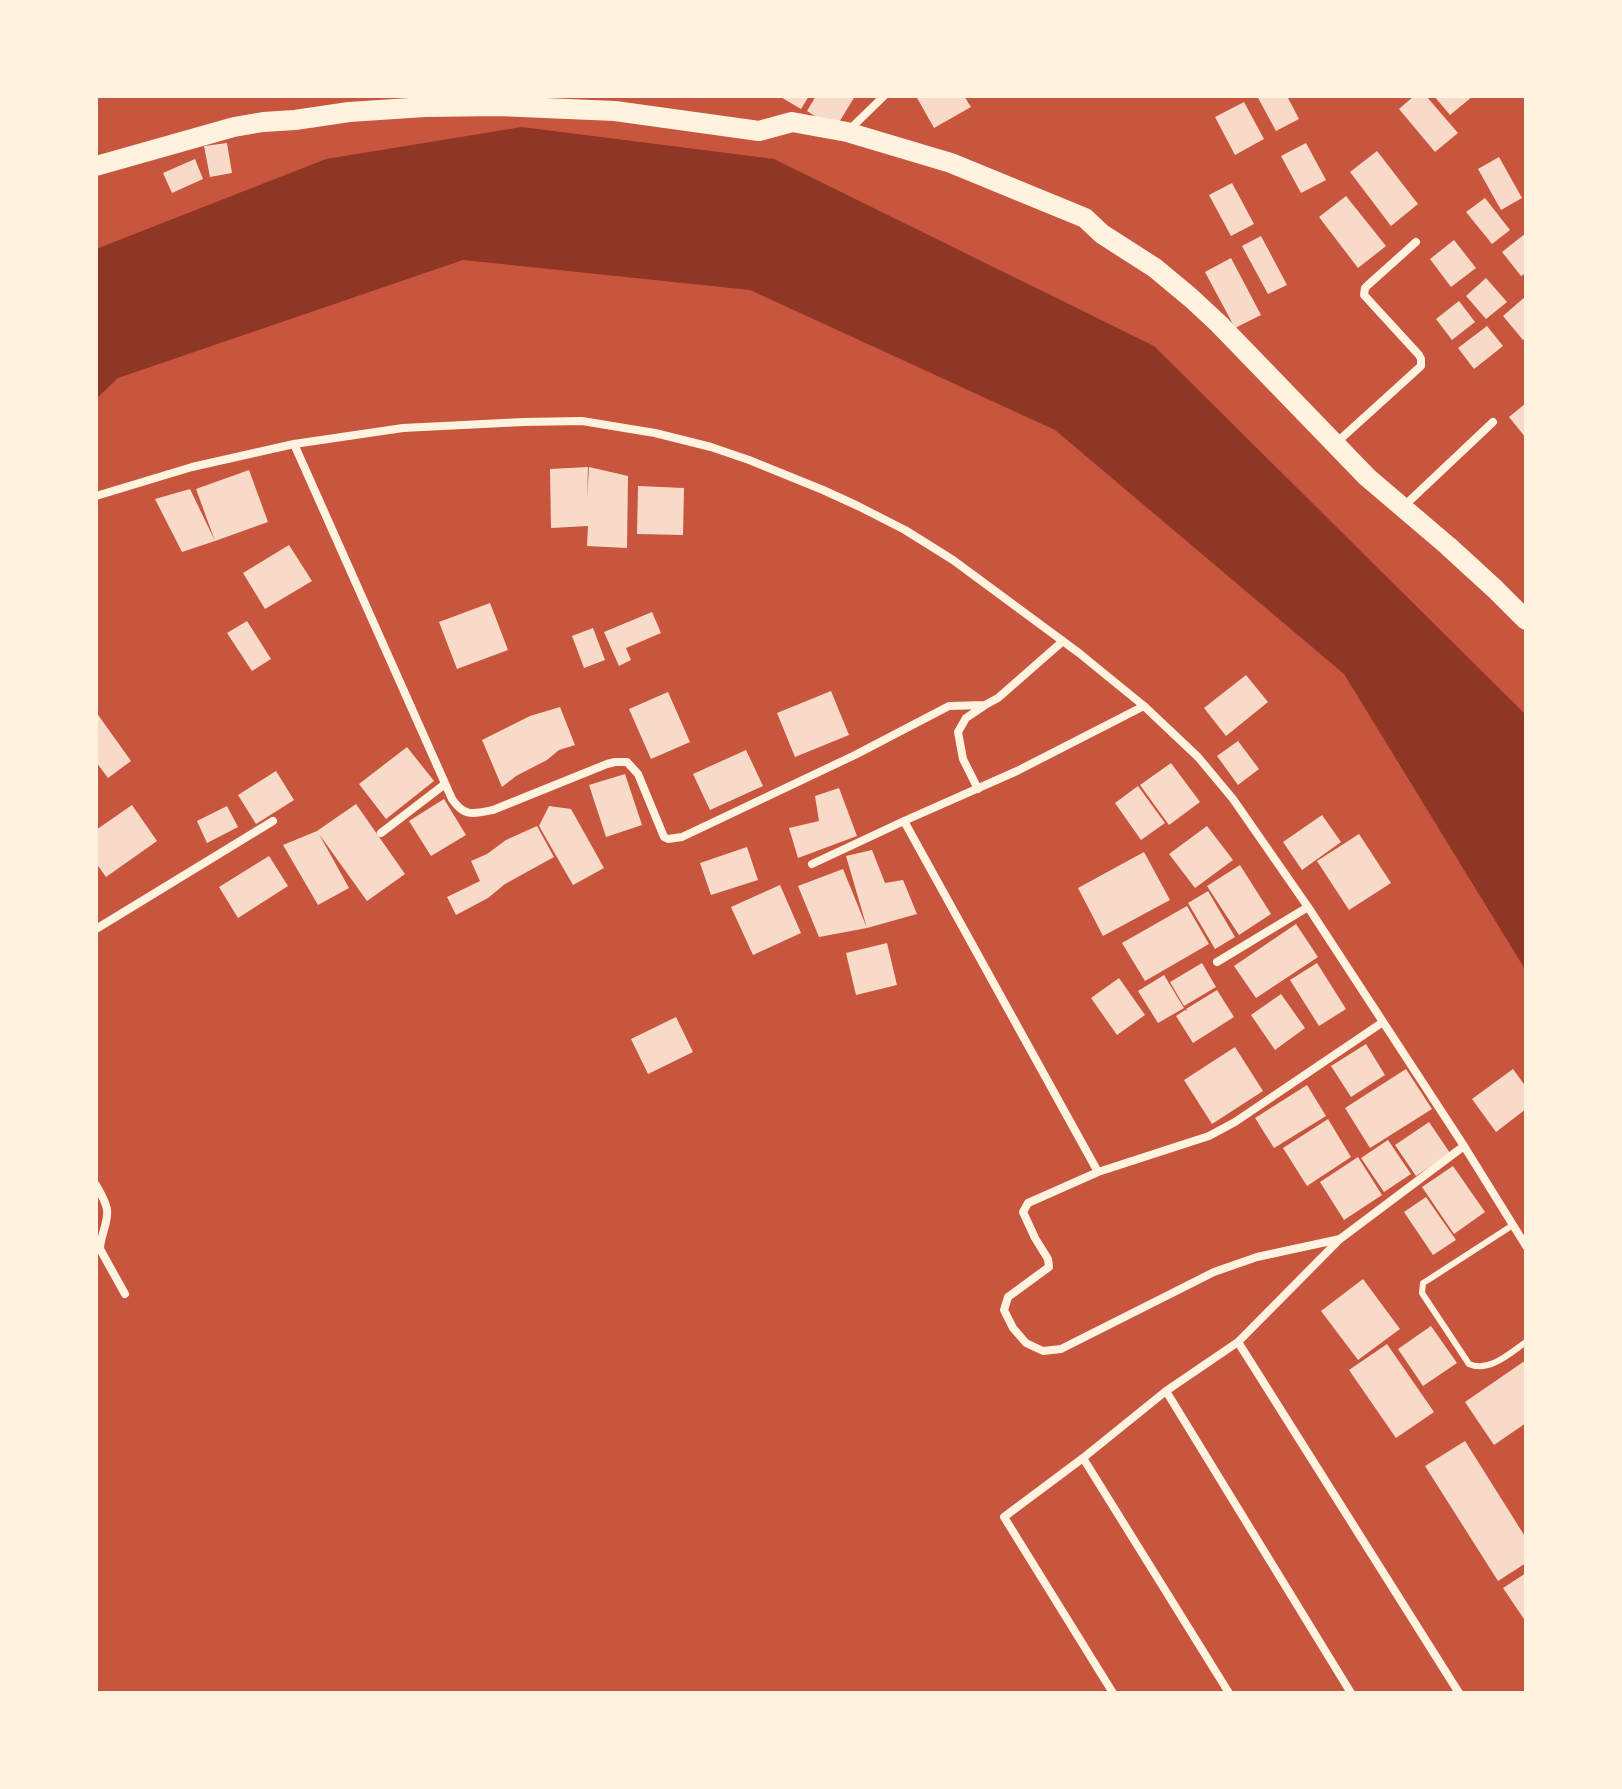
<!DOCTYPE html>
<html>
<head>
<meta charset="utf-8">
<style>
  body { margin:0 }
  #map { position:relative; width:1622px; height:1789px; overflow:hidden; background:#c8553d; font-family:Helvetica,sans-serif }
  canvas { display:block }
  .frame { position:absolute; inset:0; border:98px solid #fff3e0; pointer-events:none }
</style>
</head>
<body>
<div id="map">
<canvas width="1622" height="1789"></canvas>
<div class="frame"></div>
</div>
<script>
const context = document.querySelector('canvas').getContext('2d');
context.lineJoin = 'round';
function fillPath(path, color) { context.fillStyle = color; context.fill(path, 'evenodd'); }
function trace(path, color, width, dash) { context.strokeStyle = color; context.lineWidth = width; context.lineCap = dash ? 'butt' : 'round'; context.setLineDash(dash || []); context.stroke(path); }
const water = new Path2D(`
  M522,127L774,159L1154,346L1526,715V971L1344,674L1055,430L750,290L463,260L118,378L96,399V249L326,159Z`);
const building = new Path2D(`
  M779,96H809L801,109Z
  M816,96H855L835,129L807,111Z
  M916,96H964L971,107L934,128Z
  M1257,96H1287L1299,119L1276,131Z
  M1414,96H1426L1458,133L1435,152L1399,109Z
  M1434,96H1473L1450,115Z
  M1244,102L1264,139L1235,155L1215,117Z
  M227,143L232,173L210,177L204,146Z
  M1306,143L1326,180L1301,193L1281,156Z
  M1377,151L1418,204L1391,226L1350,172Z
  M1499,157L1522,198L1501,210L1478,169Z
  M195,159L203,179L172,193L163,173Z
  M1232,183L1254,224L1231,236L1209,195Z
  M1346,196L1386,246L1358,268L1319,217Z
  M1485,198L1510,230L1492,244L1466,212Z
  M1526,233V273L1521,276L1502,252Z
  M1261,236L1287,285L1268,294L1242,246Z
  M1454,240L1476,268L1451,287L1430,259Z
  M1231,258L1261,315L1235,328L1205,272Z
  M1486,278L1507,302L1486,319L1466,296Z
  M1526,296V338L1523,340L1503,316Z
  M1459,301L1475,322L1452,340L1436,319Z
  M1487,326L1503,346L1474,369L1458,348Z
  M1526,403V438L1509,417Z
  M588,467L587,498L589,467L628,476L627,548L587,546L588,526L551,528L550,469Z
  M249,470L268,522L215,541L196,489Z
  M638,486L684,488L683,535L637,534Z
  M190,489L215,541L182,552L155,499Z
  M289,545L312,581L265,609L243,573Z
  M490,603L508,650L457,669L439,622Z
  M652,612L661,633L626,648L631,660L619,666L604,632Z
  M247,621L271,659L252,671L227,633Z
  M593,628L605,660L584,668L572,636Z
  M1246,675L1268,702L1226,736L1204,708Z
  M831,691L849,735L795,757L777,713Z
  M668,692L690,742L651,759L629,709Z
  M560,707L575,745L559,750L547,760L516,776L502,787L482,740L530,716Z
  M96,712L131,761L108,778L96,762Z
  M1238,741L1259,769L1238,785L1217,756Z
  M407,747L434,781L386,819L359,784Z
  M746,750L763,786L710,810L693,774Z
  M1171,763L1200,802L1169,825L1140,785Z
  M276,771L294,800L256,824L238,795Z
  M625,774L642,825L606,837L589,785Z
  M1138,786L1165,823L1141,840L1115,803Z
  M839,788L857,836L798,858L789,828L819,821L815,796Z
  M444,799L466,835L431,856L409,821Z
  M356,804L405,874L367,901L319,834L349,888L318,905L283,845L317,831Z
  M132,805L157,841L106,877L96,863V830Z
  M227,806L238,827L207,843L197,821Z
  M549,806L571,809L604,868L573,885L539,826Z
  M1322,815L1341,842L1302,870L1283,842Z
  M537,826L554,857L505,884L488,898L456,915L447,897L480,881L471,861L487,854L506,840Z
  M1207,826L1233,860L1195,888L1169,854Z
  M1359,834L1391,883L1349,910L1317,861Z
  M747,847L758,880L711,895L700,863Z
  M872,850L885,883L903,880L917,914L867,928L819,937L798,886L843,869L867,928L846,856Z
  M1144,852L1170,900L1103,936L1078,888Z
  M269,856L288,886L238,918L219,887Z
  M1240,865L1271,914L1239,935L1207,886Z
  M780,885L801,933L753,955L731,907Z
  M1208,891L1235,937L1215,949L1188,903Z
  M1187,906L1209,944L1145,981L1122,943Z
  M1296,924L1318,957L1256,998L1234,966Z
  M887,943L897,985L856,995L846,953Z
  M1202,963L1216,987L1184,1006L1170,982Z
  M1317,963L1346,1009L1319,1026L1290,980Z
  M1164,975L1184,1008L1158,1023L1138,991Z
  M1119,978L1145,1015L1117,1035L1091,998Z
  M1217,990L1234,1017L1193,1043L1176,1016L1185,1010L1187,1011L1186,1009Z
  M1281,994L1305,1028L1275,1050L1251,1015Z
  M676,1017L693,1052L648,1074L631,1039Z
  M1366,1044L1385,1075L1351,1097L1331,1066Z
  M1235,1047L1263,1091L1212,1124L1184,1080Z
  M1406,1069L1432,1109L1370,1148L1345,1108Z
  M1513,1069L1526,1087V1109L1496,1132L1472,1099Z
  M1307,1085L1326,1116L1274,1148L1255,1118Z
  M1328,1119L1351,1157L1307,1186L1283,1148Z
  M1429,1122L1450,1153L1416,1176L1395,1145Z
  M1388,1140L1411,1174L1384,1192L1361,1158Z
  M1358,1157L1382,1195L1344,1220L1320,1182Z
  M1453,1166L1485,1212L1454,1234L1422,1187Z
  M1426,1197L1456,1240L1433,1255L1404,1212Z
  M1363,1279L1400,1329L1358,1360L1321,1311Z
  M1431,1326L1457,1363L1423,1386L1398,1349Z
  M1387,1344L1434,1412L1396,1438L1349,1370Z
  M1526,1360V1423L1494,1445L1465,1402Z
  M1465,1441L1526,1538V1563L1498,1581L1425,1466Z
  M1526,1573V1622L1503,1588Z`);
const service = new Path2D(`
  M1513,1225L1428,1280L1423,1283L1422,1293L1469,1364C1489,1373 1510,1353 1526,1342`);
const minor = new Path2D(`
  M848,131L884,96
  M294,444L452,799C464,817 473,814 493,810L607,764L615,762H627L638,774L664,837L668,839L682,837L855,755L949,706L985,705L998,698L1063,641
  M1335,444L1421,366V359L1419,355L1364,295L1365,288L1368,285L1416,242
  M96,496L192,467L294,444L403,428L523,422L582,421L655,433L711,447L749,460L823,490L858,506L905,530L953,560L1079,653L1144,706L1198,757L1233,799L1308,907L1464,1146L1526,1246
  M1403,507L1493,422
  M978,789L963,759L958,732L966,718L984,706
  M904,821L1098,1172
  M381,833L445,784
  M812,864L904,821L1017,771L1144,706
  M96,929L273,821
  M1217,962L1308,907
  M1383,1022L1235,1122L1209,1136L1098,1172L1028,1203L1023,1212L1035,1238L1048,1259L1049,1267L1008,1297L1004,1310L1013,1328L1026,1343L1043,1351L1061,1349L1214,1272L1257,1257L1340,1239L1464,1146
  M96,1185C100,1192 105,1200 107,1209C109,1222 100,1236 100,1249L125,1294
  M1238,1342L1459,1693
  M1166,1391L1351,1693
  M1083,1458L1229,1693
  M1113,1693L1004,1517L1083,1458L1166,1391L1238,1342L1340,1239`);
const primary = new Path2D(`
  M96,166L234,127L263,122L295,120L349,112L425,107L498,106L615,111L759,131L792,122L847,132L951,163L1085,218L1102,234L1155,268L1191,298L1219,324L1367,477L1448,546L1495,589L1526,620`);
fillPath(water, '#8f3625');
fillPath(building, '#f7dbc8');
trace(service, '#fff3e0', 6);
trace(minor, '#fff3e0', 8);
trace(primary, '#fff3e0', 20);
</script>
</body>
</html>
